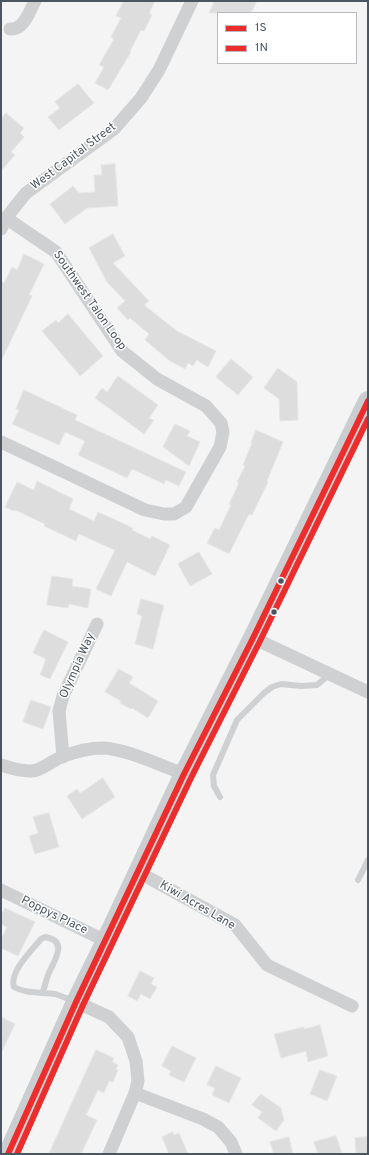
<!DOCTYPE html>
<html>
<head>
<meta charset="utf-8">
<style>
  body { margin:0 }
  #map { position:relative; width:369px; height:1155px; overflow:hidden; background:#f4f4f4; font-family:Overpass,sans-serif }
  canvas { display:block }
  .frame { position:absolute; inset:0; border:2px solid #4a5661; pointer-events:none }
  .legend { position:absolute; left:217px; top:12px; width:140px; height:52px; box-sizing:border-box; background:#fff; border:1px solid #b7bbc0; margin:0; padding:5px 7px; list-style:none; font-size:12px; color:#4a5661 }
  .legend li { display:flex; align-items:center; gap:8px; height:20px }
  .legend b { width:20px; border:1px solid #b7bbc0 }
</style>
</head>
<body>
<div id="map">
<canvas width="369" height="1155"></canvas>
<div class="frame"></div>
<ul class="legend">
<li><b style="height:5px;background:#ec2d2c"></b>1S</li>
<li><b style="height:5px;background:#ec2d2c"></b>1N</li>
</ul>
</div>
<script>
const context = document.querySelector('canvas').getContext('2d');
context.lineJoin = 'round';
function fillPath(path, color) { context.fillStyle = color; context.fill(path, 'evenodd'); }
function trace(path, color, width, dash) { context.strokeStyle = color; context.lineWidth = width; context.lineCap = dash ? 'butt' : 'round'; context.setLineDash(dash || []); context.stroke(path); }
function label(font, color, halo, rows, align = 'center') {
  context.font = font + ' Overpass,sans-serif'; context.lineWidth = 3; context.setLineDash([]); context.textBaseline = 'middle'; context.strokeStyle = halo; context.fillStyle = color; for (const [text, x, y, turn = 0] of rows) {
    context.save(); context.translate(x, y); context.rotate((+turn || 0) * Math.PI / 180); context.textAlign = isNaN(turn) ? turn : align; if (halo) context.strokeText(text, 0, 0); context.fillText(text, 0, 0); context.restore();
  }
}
const building = new Path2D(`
  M124,1H155L149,13L152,15L144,31L141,30L130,51L131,52L108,90L95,83L104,67L99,65L114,39L111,37L121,18L116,16Z
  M215,1H257L252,11L248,13H209Z
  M78,84L94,103L59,130L48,117L60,108L55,102Z
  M6,113L24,128L20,133L24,137L11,152L15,155L1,171V119Z
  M115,164L118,206L87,208L65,224L50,204L73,186L79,193L95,192L94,175H102L101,165Z
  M113,234L125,256L113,263L149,301L144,305L177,331L216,351L208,367L197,360L193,366L188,363L185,369L170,361L145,340L149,334L130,318L128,320L117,308L125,301L107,282L89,248Z
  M24,254L44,264L29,295L32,296L1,361V281L4,283L12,267L17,270Z
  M68,314L103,356L80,376L42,331L56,320L58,323Z
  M231,359L253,377L238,395L216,377Z
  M278,368L297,382L298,420L280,421L279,399L264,388Z
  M118,376L158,405L149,418L154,420L144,434L95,398L102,388L107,392Z
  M24,390L77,415L75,420L186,472L179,486L166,480L164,484L132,469L127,478L78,455L85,441L65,432L59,445L12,424L19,410L16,409Z
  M175,424L190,431L187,436L200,442L189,466L163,447Z
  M256,430L283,442L267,481L268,482L252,515L249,514L229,554L207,543L215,528L219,530L231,505L229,504L239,483L237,482L245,466L243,465L252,443H251Z
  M37,481L73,499L69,509L94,521L98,512L133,528L132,530L150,539L152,536L170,545L155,576L127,562L111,596L96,589L115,550L79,534L76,541L44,526L45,524L15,510L14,511L5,507L17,482L34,490Z
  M199,552L212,574L190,586L178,564Z
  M52,576L73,579L72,586L91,589L88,608L69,604L68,608L47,605Z
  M141,599L164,605L153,649L135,644L142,616L137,614Z
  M44,630L68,642L50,679L40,675L46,659L33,653Z
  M119,669L133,677L129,683L158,701L148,718L132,708L131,709L120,703L121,701L105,692Z
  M31,700L51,707L43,729L23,722Z
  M103,778L115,797L82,819L67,796L77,789L80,793Z
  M49,813L59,847L35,854L29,836L38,833L33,817Z
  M5,908L35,922L18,956L1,948V939L7,927L1,924V915Z
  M140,971L154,978L151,984L157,987L150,999L141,994L137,1001L128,996Z
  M1,1017L15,1024L1,1053Z
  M320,1025L328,1056L308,1062L306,1051L281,1058L274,1034L304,1027V1029Z
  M172,1046L196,1058L184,1082L169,1075L171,1071L162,1066Z
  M96,1050L114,1058L112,1062L118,1065L116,1069L118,1070L113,1082L109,1081L104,1093L98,1090L86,1115L97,1120L81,1154H49Z
  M216,1066L241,1078L229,1103L212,1095L215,1088L207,1085Z
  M320,1070L337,1076L327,1101L310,1094Z
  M261,1094L281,1108L284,1120L276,1131L258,1118L262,1112L252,1105Z
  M173,1132L174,1135L179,1133L188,1154H169L162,1137Z
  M336,1136L342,1154H318L314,1142Z
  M289,1137L293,1154H274L270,1142Z
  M368,1137V1154H356L355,1138Z`);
const lane = new Path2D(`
  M220,797L214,786L213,775L237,720L264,693L272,687L281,684L301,686L317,685L330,674
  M358,880L368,860
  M43,993C44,987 46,981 48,975C53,962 70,941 45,937L41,939C32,950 9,972 14,987C26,994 41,992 55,994C61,996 67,998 73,1001`);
const street = new Path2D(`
  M10,29C24,30 29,12 35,1
  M1,229L6,218L26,193L114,129L141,98L159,70L192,1
  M1,442L145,510L164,514H174L186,507L220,447L223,432L221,423L206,406L157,379L122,351L56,252L6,218
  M253,638L368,692
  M63,757L59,711L63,696L97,624
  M1,765C10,768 27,773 37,770C45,767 53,761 61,757C74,752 89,748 103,748C127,749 161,766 184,774
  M138,872L235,925L267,965L352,1006
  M1,890L106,941
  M76,1002L109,1017L128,1037L136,1061L138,1081L135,1093L109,1154
  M135,1093L203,1119L218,1127L231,1142L236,1154`);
const primary = new Path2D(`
  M8,1154L76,1002L106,941L184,774L253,638L368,401`);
const bus1 = new Path2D(`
  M8,1154L76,1002L184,774L253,638L368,401`);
const bus2 = new Path2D(`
  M17,1154L83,1005L191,778L260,641L368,419`);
const markers = [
  [281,581,3.5,"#4a5661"],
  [274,612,3.5,"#4a5661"]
];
const streetNames = [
  ["West Capital Street",74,157,-37],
  ["Southwest Talon Loop",89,301,55],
  ["Olympia Way",78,666,-66],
  ["Kiwi Acres Lane",197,906,30],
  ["Poppys Place",54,916,26]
];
fillPath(building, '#ddddde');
trace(building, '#e5e6e7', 1);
trace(lane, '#ced0d2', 6);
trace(street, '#ced0d2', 13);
trace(primary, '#caced1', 20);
trace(bus1, '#ec2d2c', 6);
trace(bus2, '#ec2d2c', 6);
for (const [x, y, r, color] of markers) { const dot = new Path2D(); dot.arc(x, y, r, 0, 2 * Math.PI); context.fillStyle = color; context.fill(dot); trace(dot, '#fff', 1.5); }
label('12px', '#4a5661', '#fff', streetNames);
</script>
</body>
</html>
